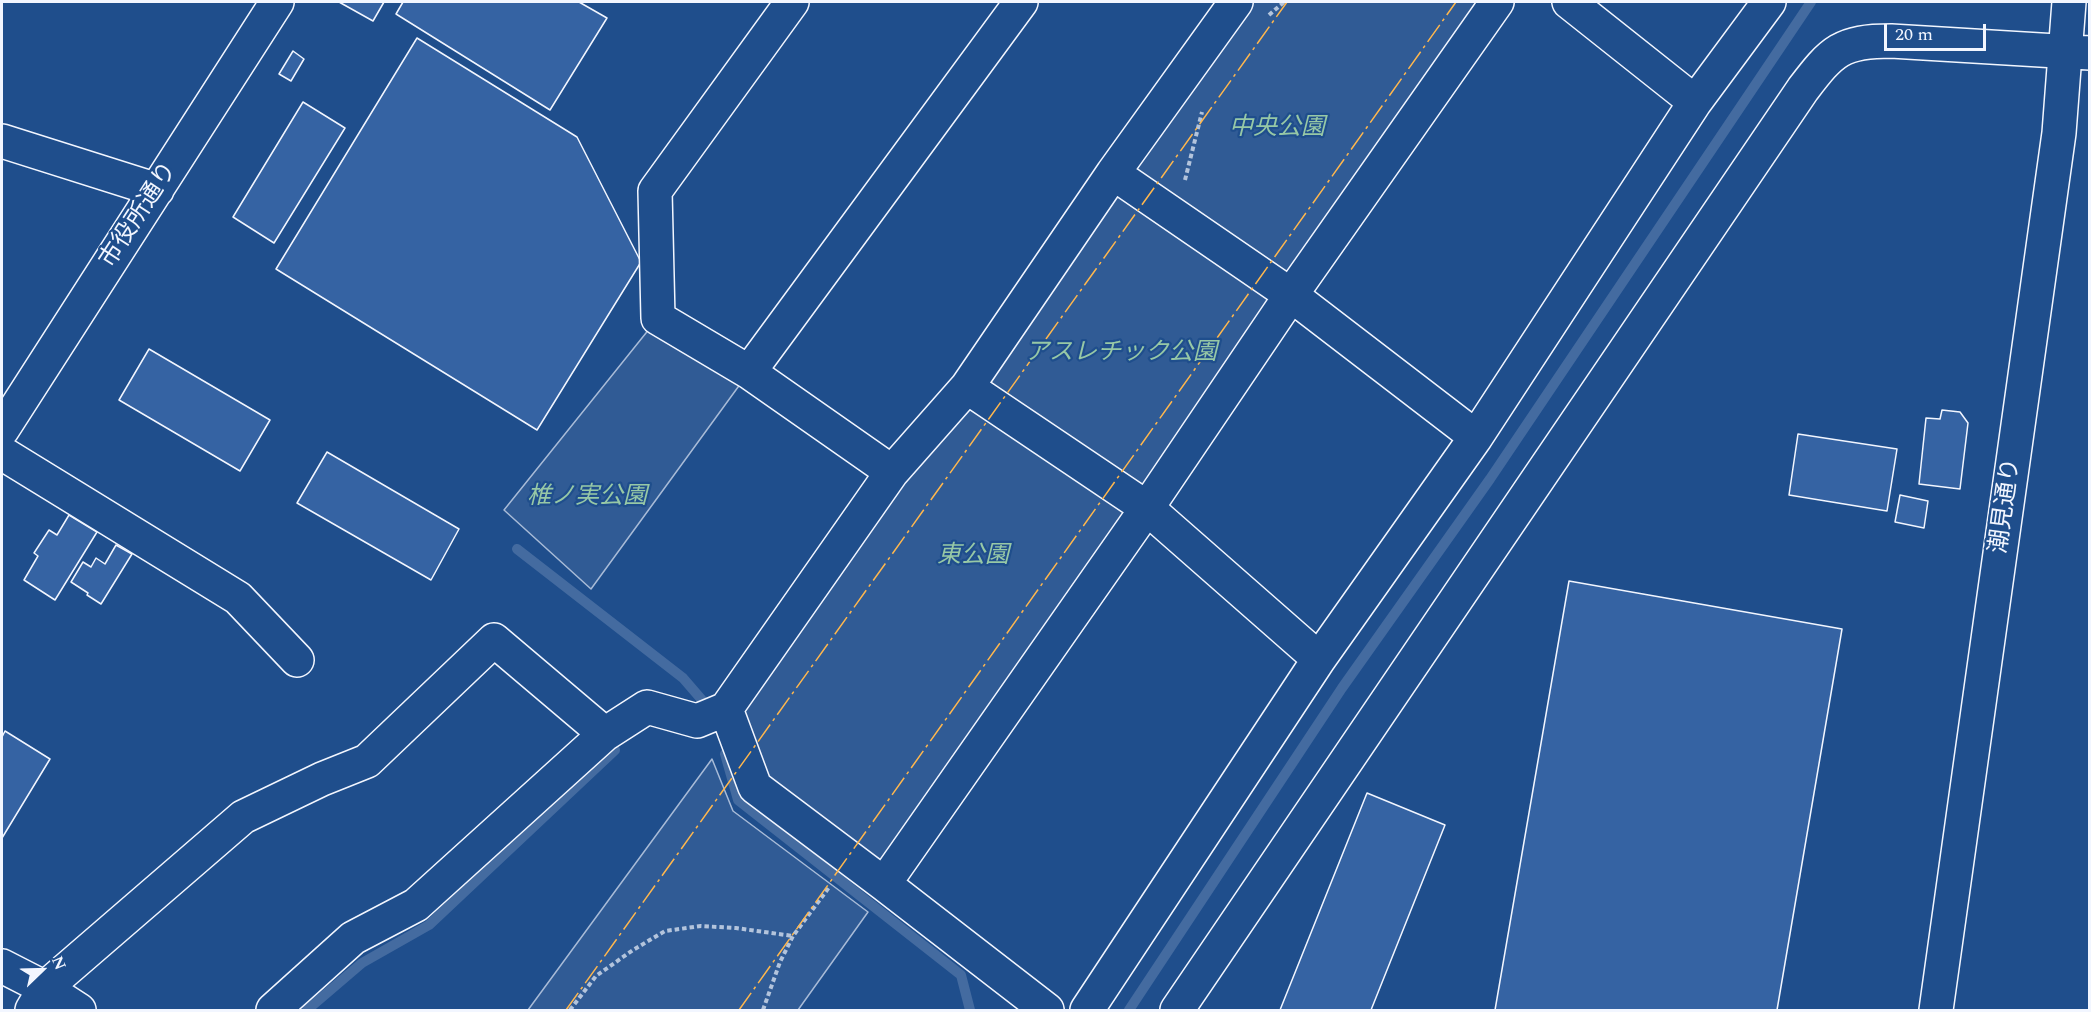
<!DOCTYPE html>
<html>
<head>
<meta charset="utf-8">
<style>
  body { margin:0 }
  #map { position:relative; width:2091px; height:1012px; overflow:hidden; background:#1f4e8c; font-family:Spectral,serif }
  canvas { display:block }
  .frame { position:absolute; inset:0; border:3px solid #f2f6ff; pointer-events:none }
  .north { position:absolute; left:12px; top:940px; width:60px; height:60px; -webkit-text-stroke:4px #1f4e8c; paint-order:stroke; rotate:67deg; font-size:16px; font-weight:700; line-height:24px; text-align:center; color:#f2f6ff }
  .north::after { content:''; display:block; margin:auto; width:21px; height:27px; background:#f2f6ff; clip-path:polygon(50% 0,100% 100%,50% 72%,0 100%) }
  .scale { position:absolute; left:1884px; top:24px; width:102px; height:27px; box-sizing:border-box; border:3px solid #f2f6ff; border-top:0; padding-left:8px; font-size:18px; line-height:21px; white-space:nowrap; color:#f2f6ff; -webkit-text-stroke:4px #1f4e8c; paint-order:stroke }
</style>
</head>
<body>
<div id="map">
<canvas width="2091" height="1012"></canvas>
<div class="frame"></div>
<div class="north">N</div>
<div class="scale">20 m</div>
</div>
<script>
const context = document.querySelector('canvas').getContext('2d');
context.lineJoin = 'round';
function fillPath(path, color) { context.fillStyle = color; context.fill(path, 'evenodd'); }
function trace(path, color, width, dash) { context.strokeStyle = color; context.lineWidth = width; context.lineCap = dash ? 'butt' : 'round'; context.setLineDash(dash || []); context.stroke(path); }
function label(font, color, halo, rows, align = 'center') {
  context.font = font + ' Spectral,"Noto Sans JP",serif'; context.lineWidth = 4.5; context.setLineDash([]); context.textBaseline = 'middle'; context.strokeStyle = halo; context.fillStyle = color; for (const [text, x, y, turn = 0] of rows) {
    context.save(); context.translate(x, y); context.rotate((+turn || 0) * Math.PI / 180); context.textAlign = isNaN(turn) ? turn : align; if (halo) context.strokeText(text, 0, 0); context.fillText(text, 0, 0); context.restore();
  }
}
const built = new Path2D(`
  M1236,2H1497L884,884L755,787L726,709Z
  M658,318L749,372L591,589L504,510Z
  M712,759L733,811L868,912L798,1010H528Z`);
const stream = new Path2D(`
  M517,549L683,678L702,700
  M725,754L738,800L961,975L970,1010
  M307,1010L362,963L429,925L615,750
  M1129,1010L1342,688L1490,479L1811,2`);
const building = new Path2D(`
  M339,2H384L373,21Z
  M403,2H579L607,18L550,110L396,14Z
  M417,38L577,137L641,262L537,430L276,269Z
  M293,51L304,59L291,81L279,74Z
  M303,102L345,128L274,243L233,217Z
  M149,349L270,420L240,471L119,400Z
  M1942,410L1960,412L1968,423L1960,489L1919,484L1926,418L1940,419Z
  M1798,434L1897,449L1887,511L1789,495Z
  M327,452L459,529L431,580L297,503Z
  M1900,495L1928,501L1924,528L1895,522Z
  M69,515L97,532L55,600L24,580L38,556L34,553L49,530L57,535Z
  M116,545L132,554L101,604L87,595L88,593L71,582L83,562L91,567L96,558L105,564Z
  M1569,581L1842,629L1777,1010H1495Z
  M5,731L50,759L2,838V737Z
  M1367,793L1445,825L1371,1010H1280Z`);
const path = new Path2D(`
  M1269,15L1284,2
  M1185,180L1202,112
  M570,1010L596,976L633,950L665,931L701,926L736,928L793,936
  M763,1010L780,962L793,936L830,886`);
const minor = new Path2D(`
  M792,2L655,191L658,318L749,372L892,472
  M1569,2L1695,102
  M2,141L157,190
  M1113,173L1291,295L1476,437
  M749,372L1021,2
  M967,387L1147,508L1319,659
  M2,430L277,2
  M2,453L238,598L297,660
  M726,709L755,787L884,884L1047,1010
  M884,884L1147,508L1291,295L1497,2
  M2,966L45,988L79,1010
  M32,1010L45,988L243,817L322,779L367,761L494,640L605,734
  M273,1010L353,938L416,905L605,734L647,707L697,721L726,709L892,472L967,387L1113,173L1236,2
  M1087,1010L1319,659L1476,437L1695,102L1769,2
  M1177,1010L1803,89C1832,51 1841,41 1891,41L2090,53
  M1936,1010L2059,133L2069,2`);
const power = new Path2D(`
  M566,1010L1287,2
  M739,1010L1456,2`);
const parkNames = [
  ["中央公園",1277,129],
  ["アスレチック公園",1121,354],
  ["椎ノ実公園",587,498],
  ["東公園",973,557]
];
const streetNames = [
  ["市役所通り",140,216,-57],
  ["潮見通り",2007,506,-82]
];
fillPath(built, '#305b95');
trace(built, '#a8bbd7', 1.5);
trace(stream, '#446ba0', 10);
fillPath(building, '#3563a3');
trace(building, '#f2f6ff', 1.5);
trace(minor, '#f2f6ff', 36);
trace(path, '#b3c4dc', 4, [4.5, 3]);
trace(minor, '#1f4e8c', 33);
trace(power, '#ffb74d', 1.5, [21, 4.5, 3, 4.5]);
label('italic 24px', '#97c8a6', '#1f4e8c', parkNames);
label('24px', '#f2f6ff', '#1f4e8c', streetNames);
</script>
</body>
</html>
